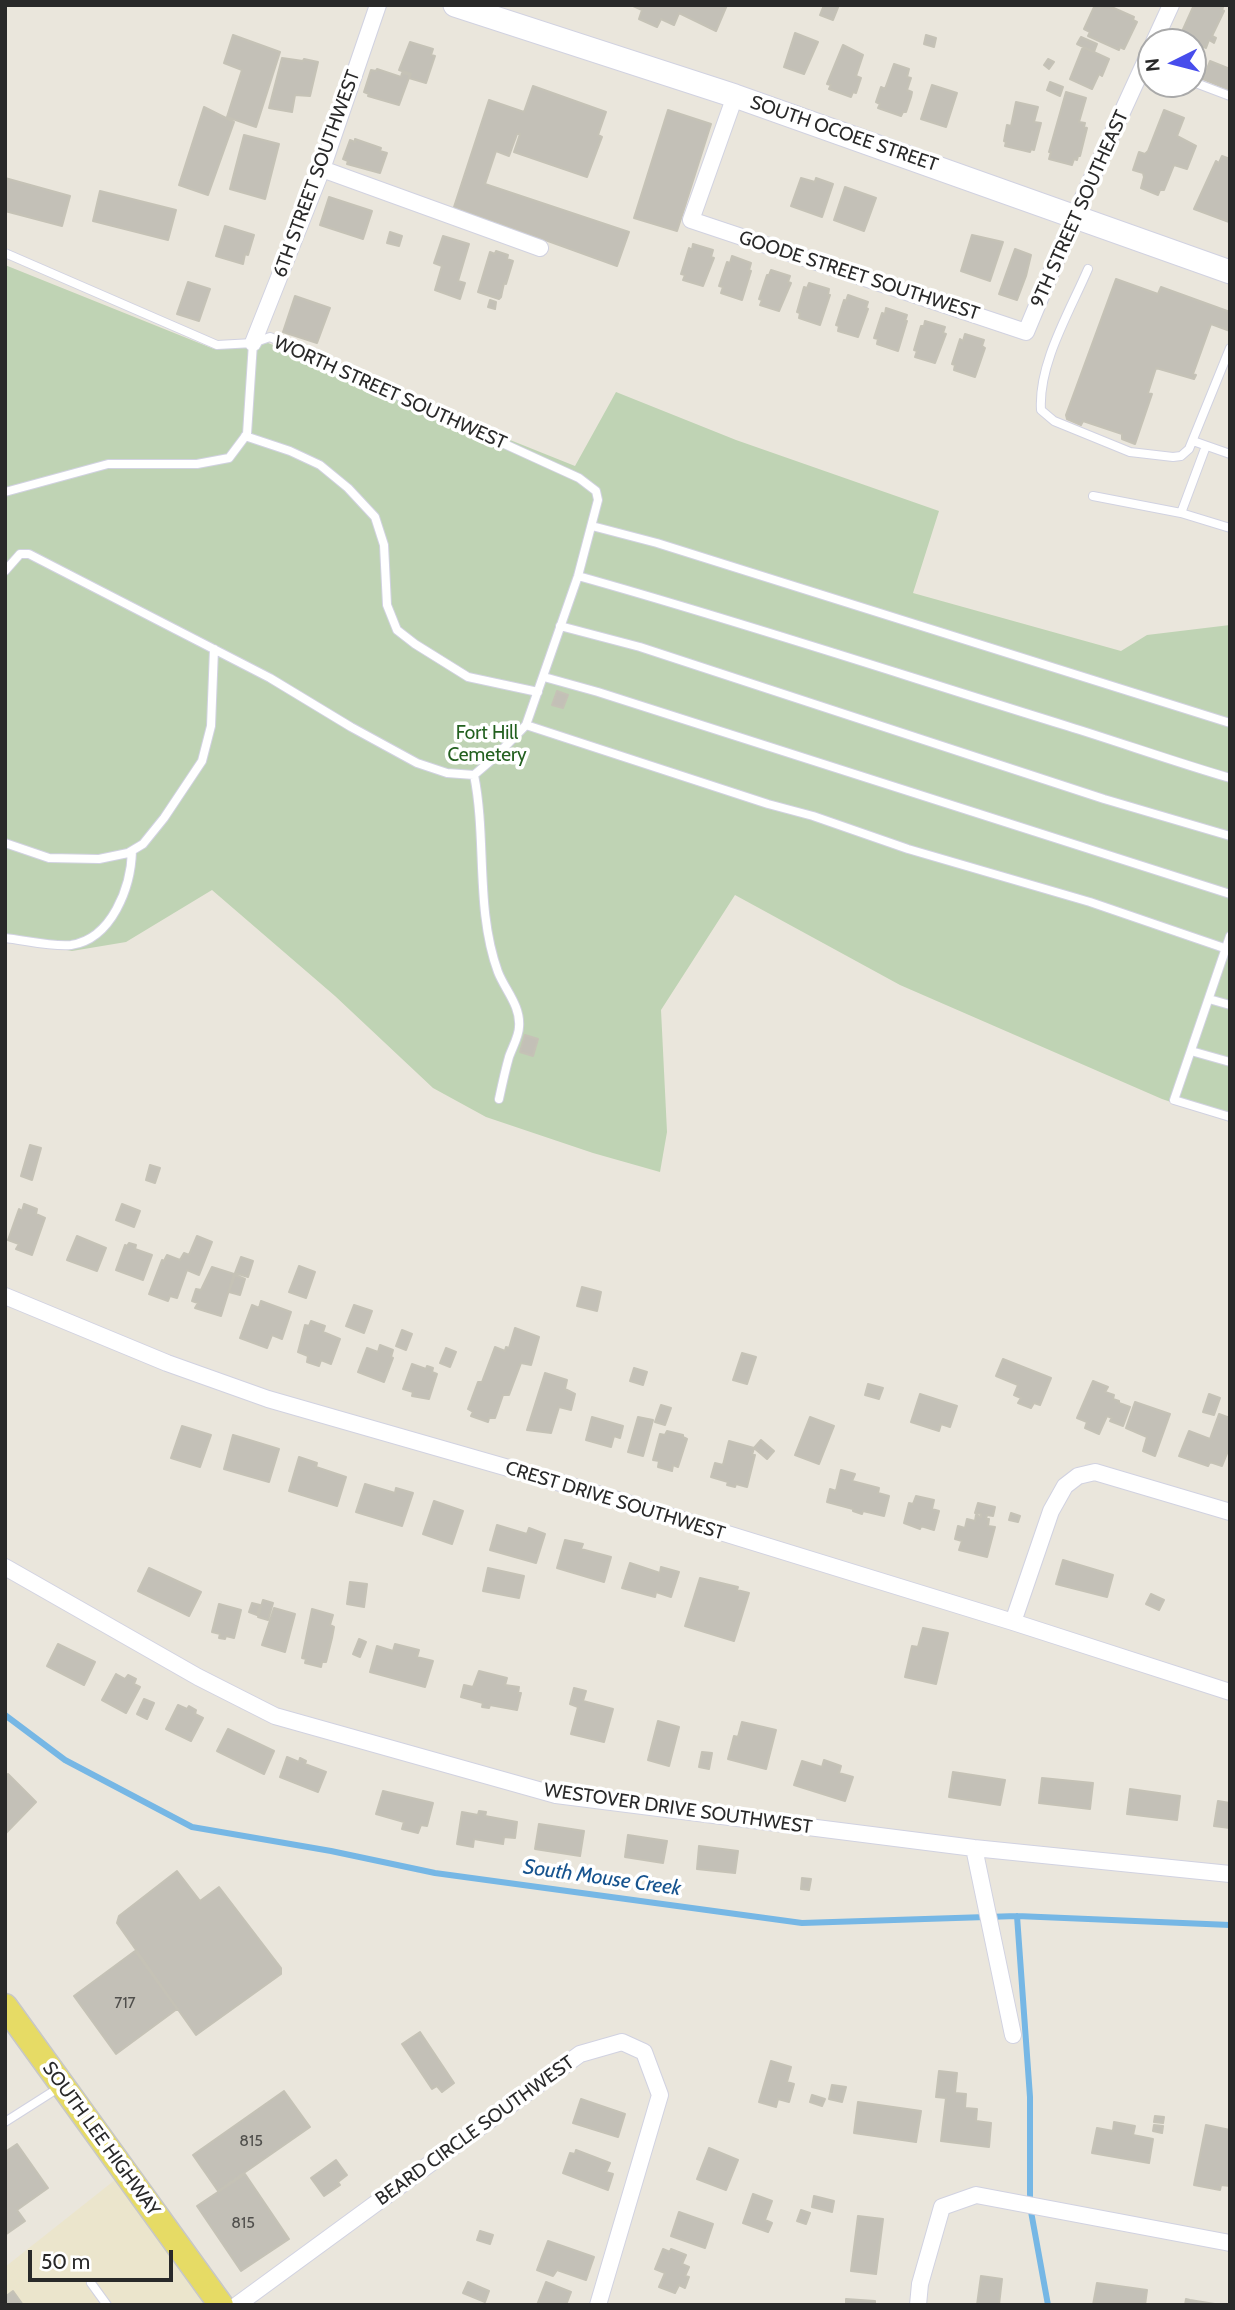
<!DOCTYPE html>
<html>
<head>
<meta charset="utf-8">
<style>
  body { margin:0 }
  #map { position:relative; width:1235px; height:2310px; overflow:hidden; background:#eae6dc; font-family:Cabin,sans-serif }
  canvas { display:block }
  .frame { position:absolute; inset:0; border:7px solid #292929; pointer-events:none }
  .north { position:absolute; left:1137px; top:28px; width:70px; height:70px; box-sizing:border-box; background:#fff; border:2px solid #a9a9a9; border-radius:50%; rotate:264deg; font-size:19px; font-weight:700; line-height:28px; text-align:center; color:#292929 }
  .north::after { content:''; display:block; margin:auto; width:24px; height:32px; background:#474dec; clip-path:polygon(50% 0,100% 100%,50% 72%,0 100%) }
  .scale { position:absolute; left:28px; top:2250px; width:145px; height:32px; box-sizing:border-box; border:4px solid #292929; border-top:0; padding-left:9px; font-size:21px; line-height:24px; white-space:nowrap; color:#292929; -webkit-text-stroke:5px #fff; paint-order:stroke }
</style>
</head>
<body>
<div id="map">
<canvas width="1235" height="2310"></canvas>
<div class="frame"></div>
<div class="north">N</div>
<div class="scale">50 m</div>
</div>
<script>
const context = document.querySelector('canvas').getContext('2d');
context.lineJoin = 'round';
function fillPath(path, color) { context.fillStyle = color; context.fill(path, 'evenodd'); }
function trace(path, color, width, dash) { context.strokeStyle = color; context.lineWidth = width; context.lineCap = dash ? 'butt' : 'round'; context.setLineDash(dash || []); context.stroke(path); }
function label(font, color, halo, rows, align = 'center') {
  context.font = font + ' Cabin,sans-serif'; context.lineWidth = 7; context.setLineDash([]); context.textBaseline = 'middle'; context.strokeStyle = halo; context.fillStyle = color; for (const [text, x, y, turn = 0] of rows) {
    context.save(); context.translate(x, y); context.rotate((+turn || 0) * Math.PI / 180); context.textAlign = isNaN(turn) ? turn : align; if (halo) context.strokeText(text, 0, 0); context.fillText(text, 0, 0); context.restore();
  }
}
const education = new Path2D(`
  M125,2172L220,2305H5V2267Z`);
const cemetery = new Path2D(`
  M5,265L214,349L268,343L575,466L616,392L736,440L939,511L913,593L1121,651L1147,635L1230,625V1122L1162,1099L900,985L735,895L661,1010L667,1132L660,1172L593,1153L486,1117L433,1088L335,996L212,890L126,942L72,951L5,939Z`);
const stream = new Path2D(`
  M5,1715L65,1760L192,1827L331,1851L435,1873L802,1923L1017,1916L1230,1925
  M1017,1916L1030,2097V2206L1048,2305`);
const building = new Path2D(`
  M631,5H727L716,31L679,13L674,25L661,19L657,27L639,19L642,10Z
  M824,5H839L833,20L820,15Z
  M1095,5L1101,7L1107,5L1134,17L1133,20L1137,22L1124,49L1120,47L1119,50L1088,36L1090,32L1084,29Z
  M1194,5H1224L1222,10L1224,11L1212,36L1216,38L1214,43L1209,40L1206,48L1180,36Z
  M795,33L818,42L804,74L784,67Z
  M233,35L280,52L256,127L227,117L242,70L224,63Z
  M926,35L936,38L934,47L924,44Z
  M1081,37L1097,44L1094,52L1077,44Z
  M410,42L433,49L431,55L435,56L426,83L409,78L411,74L399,70Z
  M843,45L863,55L856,76L861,78L856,93L853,92L851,97L829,89L831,85L827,84Z
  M1085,48L1109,59L1102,76L1099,74L1092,89L1070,79L1082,49Z
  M282,58L303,61L304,59L318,62L310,96L295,95L292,112L269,108Z
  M1048,59L1054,62L1049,69L1044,65Z
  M1210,61L1230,69V90L1203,79Z
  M894,64L909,69L907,77L911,78L907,90L912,92L911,97L906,112H903L901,116L878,108L880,104L876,102L881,87L885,89Z
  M377,69L401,77L402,73L410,75L399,105L368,96L369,94L364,92L371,70L376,71Z
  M1050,82L1063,87L1060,96L1047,90Z
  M932,85L957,93L946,127L921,119Z
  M533,86L606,112L598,135L602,137L587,177L514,152L520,134H517L509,156L496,151L485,184L629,232L617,266L454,207L489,100L524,112Z
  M1066,92L1086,98L1079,122L1085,123L1084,127L1087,128L1080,156H1078L1077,160L1074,159L1072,165L1049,159L1051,152H1049Z
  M1016,102L1038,107L1034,122L1041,123L1034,150L1031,149L1030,152L1005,146L1006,142L1004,141L1007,125L1011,126Z
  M204,107L234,122L208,195L179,185Z
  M668,110L711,124L677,231L634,218Z
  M1164,110L1184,118L1177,136L1196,146L1187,169L1174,165L1164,190H1160L1158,195L1141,188L1144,177L1143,173L1133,170L1139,152L1145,154L1148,151Z
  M244,135L279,144L265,199L230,189Z
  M355,139L381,148L380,151L387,153L380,173L347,164L348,161L343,159L350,140L355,142Z
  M1222,156L1230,159L1229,222L1194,209L1216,161L1219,163Z
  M5,178L70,196L62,226L5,211Z
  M801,178L815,182L816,178L833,184L822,217L791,206Z
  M845,187L876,198L864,231L834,220Z
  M100,191L176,210L168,240L93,221Z
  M329,197L372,211L363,239L320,225Z
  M225,226L254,235L248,255L245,254L243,264L216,256Z
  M390,232L402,236L399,246L387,243Z
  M972,235L1003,242L990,281L961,271Z
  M443,236L469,244L458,281L465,283L460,299L435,290L442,266L434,263Z
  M693,244L713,250L711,257L714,258L703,286L683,280L685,275L681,274L689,248L692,250Z
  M1015,249L1031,255L1026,276L1017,300L999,294Z
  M496,251L508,255L507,259L513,261L506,284L504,283L501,297L499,299L478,292L490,252L495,254Z
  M732,256L751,263L749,270L751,271L742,300L721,293L723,287L719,286L727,262L730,263Z
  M771,270L790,276L788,282L791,283L779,311L760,305L762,300L759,299L767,275H769Z
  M1116,279L1158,294L1161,287L1230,312V331L1211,324L1193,374L1196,375L1194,379L1156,368L1148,393L1152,394L1135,444L1122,439V434L1083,421L1081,425L1067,419L1066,415Z
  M188,282L210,289L199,321L177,314Z
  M809,283L829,289L828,295H830L820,325L799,318L800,313L797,312L804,287L807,288Z
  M848,295L868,302L866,308L868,309L858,337L838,331L839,326L836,325L844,300L846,301Z
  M295,296L330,308L317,343L283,332Z
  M490,300L496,302L495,309L488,307Z
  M886,308L907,315L905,321H907L898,351L877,344L878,339L874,338L882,313L885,314Z
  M925,321L945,327L943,333L946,334L935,363L915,357L917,351L914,350L921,326H924Z
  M965,334L984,340L982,346L985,348L975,377L954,370L955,365L952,364L960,339L963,341Z
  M557,691L568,695L563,708L552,705Z
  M525,1035L538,1039L533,1056L520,1052Z
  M30,1145L41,1148L32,1180L21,1176Z
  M150,1165L160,1168L155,1183L146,1180Z
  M24,1204L37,1209L36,1214L45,1218L32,1255L16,1249L19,1244L8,1240L19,1209L22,1211Z
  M122,1204L140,1211L134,1227L116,1220Z
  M77,1236L106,1248L97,1271L67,1260Z
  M197,1236L212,1242L199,1275L187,1270L177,1298L170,1296L168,1301L149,1294L162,1260L164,1261L167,1255L180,1260L184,1253L189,1255Z
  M129,1243L136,1245L135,1249L152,1255L143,1280L116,1270L125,1245L127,1246Z
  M241,1257L253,1261L248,1277L235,1273Z
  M299,1266L315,1272L306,1298L289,1292Z
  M212,1267L234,1274L221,1316L195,1308L198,1303L192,1301L196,1289L201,1290Z
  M235,1275L245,1279L240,1295L229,1292Z
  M582,1287L601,1292L597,1311L577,1306Z
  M261,1301L291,1312L282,1339L272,1335L267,1348L240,1338L252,1305L259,1308Z
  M354,1305L372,1311L364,1333L346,1326Z
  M311,1321L325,1326L323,1332L340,1339L331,1364L321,1360L319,1366L307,1362L308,1356L298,1352L305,1325L309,1326Z
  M515,1328L539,1337L531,1365L521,1363L509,1395H503L495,1418H489L488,1422L471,1416L473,1412L468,1409L478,1382H482L495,1347L505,1351L506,1347L509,1348Z
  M402,1330L412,1334L406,1350L396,1346Z
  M380,1345L393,1350L391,1357L393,1358L384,1382L358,1372L367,1348L378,1352Z
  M446,1348L456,1352L450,1367L440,1363Z
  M742,1353L756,1357L747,1384L733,1380Z
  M1003,1359L1051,1378L1040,1405L1034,1403L1031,1408L1018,1403L1021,1398L1014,1395L1018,1385L996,1376Z
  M412,1364L426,1369L427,1366L433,1368L432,1372L437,1374L429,1399L412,1396L413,1392L403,1389Z
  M634,1368L647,1372L643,1385L630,1381Z
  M545,1373L567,1380L565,1389L575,1394L571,1410L559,1407L551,1433L527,1430Z
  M1093,1381L1108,1387L1105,1392L1114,1395L1113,1399L1119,1401V1403L1130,1407L1123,1426L1110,1421L1112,1418L1107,1416L1099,1434L1085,1428L1087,1422L1077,1418Z
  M868,1384L883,1388L879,1399L865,1395Z
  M920,1394L957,1406L950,1427L941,1424L939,1431L911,1422Z
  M1209,1394L1220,1398L1214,1415L1203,1412Z
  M1135,1402L1170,1414L1155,1456L1143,1451L1147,1437L1126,1428Z
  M661,1405L671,1408L665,1425L655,1422Z
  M1219,1414L1230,1418V1446L1222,1466L1210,1462L1208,1466L1179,1456L1189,1431L1210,1439Z
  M592,1417L623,1426L620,1438L614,1436L611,1447L586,1440Z
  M638,1417L653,1420L643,1456L628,1452Z
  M810,1417L834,1426L819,1464L795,1455Z
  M182,1426L211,1435L200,1467L171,1458Z
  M667,1431L683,1435V1437L687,1439L678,1467L673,1465L672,1471L658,1467L659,1461L653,1460L660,1434L665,1435Z
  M233,1435L279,1449L269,1482L224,1469Z
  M761,1440L774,1451L767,1459L754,1448L752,1455H755L747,1487L736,1484L735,1487L727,1485L728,1482L711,1477L715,1463L723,1465L729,1441L754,1448Z
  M299,1457L317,1463L316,1467L346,1477L337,1506L289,1491Z
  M841,1470L855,1474L852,1481L879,1488L878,1493L889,1496L884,1516L863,1511L862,1514L853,1511V1509L827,1502L830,1489L836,1491Z
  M365,1484L395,1493L396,1488L413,1493L402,1526L356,1512Z
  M916,1496L934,1500L932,1509L939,1511L934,1530L921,1526L920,1529L904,1523L909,1503L913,1504Z
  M434,1501L463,1511L452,1544L423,1534Z
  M978,1503L995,1507L993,1516L987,1515L986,1519H989L988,1526L995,1527L987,1557L959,1550L962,1541L955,1539L958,1526L965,1528L967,1519L975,1521L976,1515L981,1517V1514L975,1513Z
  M1011,1513L1020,1516L1018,1522L1009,1520Z
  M497,1525L527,1534L529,1528L545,1534L536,1563L490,1550Z
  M565,1540L583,1544L581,1549L611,1557L604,1582L557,1568Z
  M1063,1560L1113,1575L1107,1597L1056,1584Z
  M630,1563L660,1573L661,1567L679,1572L671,1597L656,1592L655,1597L622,1588Z
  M149,1568L201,1592L189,1616L138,1591Z
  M488,1568L524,1576L519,1598L483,1591Z
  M700,1578L738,1587L737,1590L749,1593L734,1641L685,1626Z
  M350,1582L367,1584L364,1607L347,1604Z
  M1151,1594L1164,1600L1159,1610L1146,1604Z
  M263,1600L273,1603L268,1620L258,1617Z
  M252,1603L260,1605L257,1615L249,1612Z
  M219,1604L241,1610L234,1638L226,1636L225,1639L219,1638L220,1634L212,1632Z
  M274,1608L295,1614L285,1652L262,1645Z
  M312,1609L333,1615L330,1625L334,1627L332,1638L326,1662H322L321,1667L305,1663L306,1659L302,1658Z
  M923,1628L948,1633L936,1684L905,1677L912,1646L918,1647Z
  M359,1639L366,1642L360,1657L353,1654Z
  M58,1644L95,1662L84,1685L47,1666Z
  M395,1644L419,1650L417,1657L433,1661L425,1687L370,1672L377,1646L393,1651Z
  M479,1671L507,1678L505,1685L519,1687L518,1693H521L517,1710L490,1705L489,1708L482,1707L483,1703L461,1697L464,1685L473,1687Z
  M116,1674L125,1679L128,1675L136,1679L134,1684L140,1687L126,1713L102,1700Z
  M574,1688L586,1691L583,1701L613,1709L604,1742L571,1734L578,1707L570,1704Z
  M144,1699L154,1703L147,1719L137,1714Z
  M178,1705L187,1709L189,1706L196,1710L195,1714L203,1718L191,1741L166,1729Z
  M658,1721L679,1727L669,1766L648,1760Z
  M742,1722L776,1730L766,1769L728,1759L734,1736L738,1737Z
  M228,1729L274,1751L264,1774L217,1751Z
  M702,1752L712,1753L709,1769L699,1767Z
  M287,1757L299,1762L300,1758L306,1761L305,1764L326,1772L318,1792L280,1777Z
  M824,1760L841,1766L839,1773L853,1777L845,1801L794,1785L802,1761L822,1767Z
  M953,1772L1005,1780L1000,1805L949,1797Z
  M8,1774L36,1802L5,1834V1777Z
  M1042,1778L1093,1783L1090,1809L1039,1803Z
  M1130,1789L1180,1796L1177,1820L1127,1814Z
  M383,1791L433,1803L427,1826L421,1825L418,1833L402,1829L404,1822L376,1814Z
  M1218,1801L1230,1803V1828L1214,1826Z
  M479,1811L486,1812L485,1816L517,1822L515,1838L504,1837L503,1844L474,1839L473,1847L457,1844L462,1812L478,1815Z
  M539,1824L584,1831L580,1856L535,1849Z
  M628,1835L667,1841L663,1863L625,1857Z
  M699,1846L738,1851L735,1873L697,1869Z
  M177,1871L200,1901L219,1887L281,1968V1974L196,2035L117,1923L119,1916Z
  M802,1878L811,1879L809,1890L801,1889Z
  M135,1951L177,2009L116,2054L74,1996Z
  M420,2032L454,2083L442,2092L437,2086L432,2089L402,2044Z
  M771,2061L791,2067L787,2082L794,2084L789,2102L778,2099L776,2107L759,2102Z
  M939,2071L957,2073L955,2093L966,2094L965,2108L977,2109L976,2121L991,2123L989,2147L941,2141L946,2098L936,2097Z
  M832,2085L846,2087L842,2102L829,2099Z
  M284,2091L310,2127L218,2191L193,2155Z
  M812,2095L825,2099L822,2106L810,2102Z
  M581,2099L625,2114L618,2137L573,2123Z
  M858,2102L921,2111L916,2142L854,2133Z
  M1155,2116L1164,2117L1163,2123L1154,2122Z
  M1114,2122L1135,2126L1133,2135L1153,2139L1149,2163L1092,2153L1097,2128L1113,2131Z
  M1154,2125L1163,2126L1162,2133L1153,2131Z
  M1206,2125L1230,2130V2186L1221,2185L1220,2190L1194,2185Z
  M17,2144L48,2188L17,2210L25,2221L5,2235V2152Z
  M709,2148L738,2160L726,2190L697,2179Z
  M576,2150L610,2163L606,2172L613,2174L608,2190L563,2173L570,2153L575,2154Z
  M336,2160L347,2175L338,2182L340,2185L324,2196L311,2178Z
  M245,2174L289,2239L241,2271L197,2206Z
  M753,2194L772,2201L765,2220L772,2223L768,2232L743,2223Z
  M814,2196L834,2201L832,2212L812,2207Z
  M801,2210L810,2213L806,2224L797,2221Z
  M679,2212L713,2224L705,2248L671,2236Z
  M858,2216L883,2219L876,2274L851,2271Z
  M480,2231L493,2235L490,2244L477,2240Z
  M548,2241L594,2257L586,2280L557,2270L553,2276L537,2270Z
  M663,2249L670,2252L671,2249L686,2255L682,2264L689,2267L685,2276L689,2277L685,2288L679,2285L675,2293L659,2287L665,2273L655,2269Z
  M981,2276L1002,2279L999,2305H977Z
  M468,2282L489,2291L485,2302L463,2293Z
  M546,2282L571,2292L566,2305H537Z
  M1097,2283L1147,2290L1145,2305H1093Z
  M13,2291L23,2305H5V2297Z
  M846,2299L875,2301V2305H846Z
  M1186,2299L1190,2300L1221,2305H1185Z`);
const lane = new Path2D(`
  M1193,82L1230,96
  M5,253L217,345L253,343L270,337L579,478L596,491L598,500L578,576L526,725L495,757L474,775L447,773L417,763L351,727L270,678L29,554H20L5,571
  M1088,269C1070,311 1038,364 1041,410L1054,421L1130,452L1173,457L1181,456L1189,449L1230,348
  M245,436L290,451L320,465L348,488L375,517L384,545L387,605L397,630L415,644L468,677L538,692
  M1193,441L1230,454
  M5,492L108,464H197L229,458L247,434L253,343
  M1093,496L1181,513L1206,446
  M1181,513L1230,528
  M592,526L657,543L1230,723
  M578,576C743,622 905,676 1067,726C1122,743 1175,762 1230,778
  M560,626L640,647L1104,799L1230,836
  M544,677L598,692L1230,894
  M526,725L768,804L813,816L908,849L1090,902L1230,950
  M474,775C487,839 475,909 498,972C505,990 521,1006 519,1027C519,1036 512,1048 509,1057C505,1071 502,1085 499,1099
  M5,843L49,858L99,859L128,853L143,844L164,818L202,761L211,726L214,649
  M1230,936L1174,1100L1230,1117
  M5,938C24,940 53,947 71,945C112,939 131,887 132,851
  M1209,999L1230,1005
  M1191,1051L1230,1062
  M5,2122L60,2087
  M91,2283L107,2305`);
const street = new Path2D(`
  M1154,42L1171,5
  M735,96L691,220L1026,332L1075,215L1151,49
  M322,169L540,248
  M253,343L322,169L378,5
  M5,1296L167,1363L268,1399L578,1488L1013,1622L1230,1692
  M5,1567L198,1677L275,1716L556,1795L974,1848L1230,1874
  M1013,1622L1051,1511L1065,1486L1078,1476L1095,1472L1230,1512
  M974,1848L1013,2035
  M237,2305L580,2054L622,2042L644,2052L660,2095L598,2305
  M918,2305L920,2284L942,2207L976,2195L1230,2243`);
const secondary = new Path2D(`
  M455,5L735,96L1230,272`);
const primary = new Path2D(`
  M5,2006L221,2305`);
const numberNames = [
  ["717",125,2003],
  ["815",251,2141],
  ["815",243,2223]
];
const streetNames = [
  ["SOUTH OCOEE STREET",844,134,19],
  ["6TH STREET SOUTHWEST",317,174,-70],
  ["9TH STREET SOUTHEAST",1080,209,-66],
  ["GOODE STREET SOUTHWEST",859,276,18],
  ["WORTH STREET SOUTHWEST",390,393,24],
  ["CREST DRIVE SOUTHWEST",615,1501,17],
  ["WESTOVER DRIVE SOUTHWEST",678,1809,8],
  ["BEARD CIRCLE SOUTHWEST",475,2131,-36],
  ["SOUTH LEE HIGHWAY",101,2139,54]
];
const parkNames = [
  ["Fort Hill",487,733],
  ["Cemetery",487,755]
];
const waterNames = [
  ["South Mouse Creek",602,1878,8]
];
fillPath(education, '#ebe5cc');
fillPath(cemetery, '#bfd3b4');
trace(stream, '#76b7e5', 6);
fillPath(building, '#c3c0b7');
trace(building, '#c5c2b6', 2);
trace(lane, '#d1d2e1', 10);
trace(street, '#d1d2e1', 18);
trace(secondary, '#d1d2e1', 25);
trace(primary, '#c7c7c7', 27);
trace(lane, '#fff', 8);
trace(street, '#fff', 16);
trace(secondary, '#fff', 23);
trace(primary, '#e6db65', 24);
label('16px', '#504f4c', null, numberNames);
label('19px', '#292929', '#fff', streetNames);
label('19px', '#23601f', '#fff', parkNames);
label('italic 21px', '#17548f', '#fff', waterNames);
</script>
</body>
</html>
